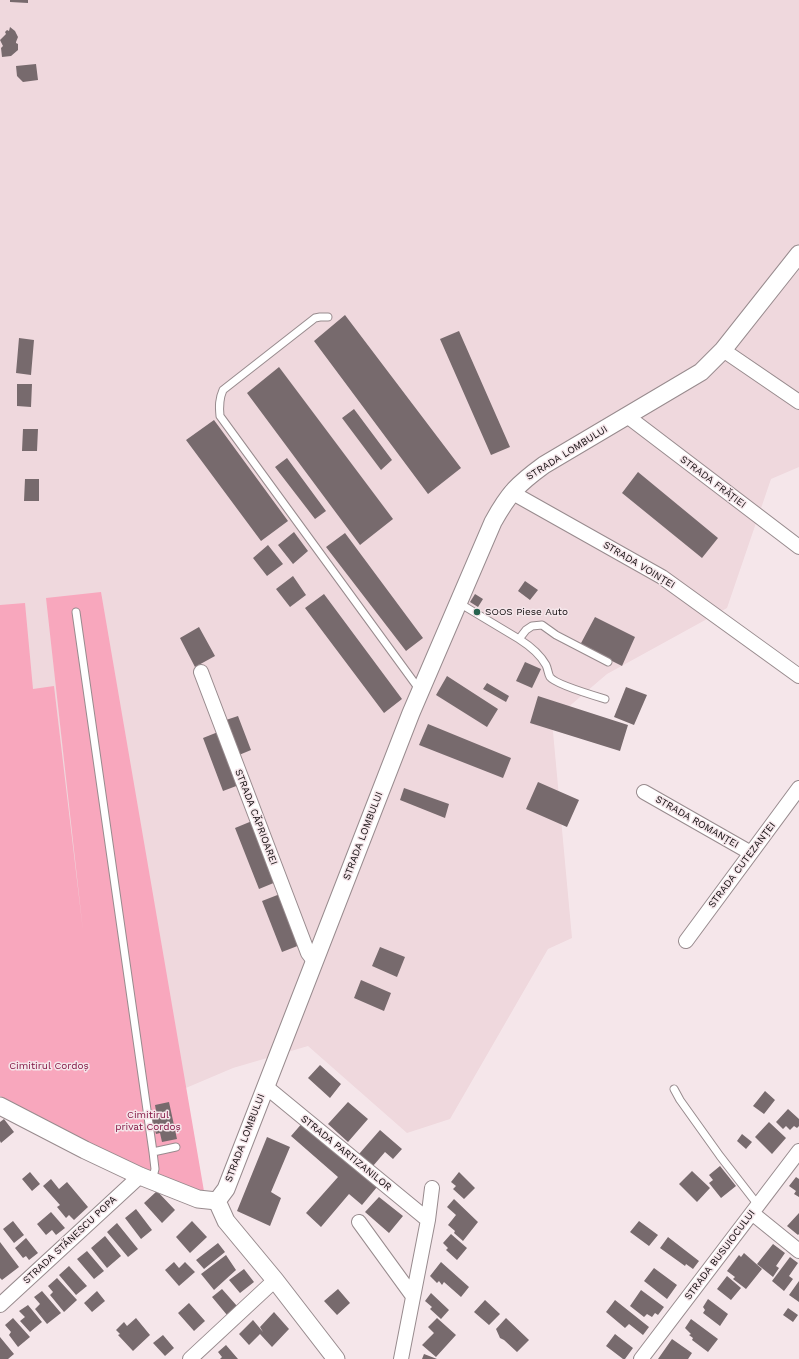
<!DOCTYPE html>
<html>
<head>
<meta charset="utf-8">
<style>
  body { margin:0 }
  canvas { display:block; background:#f5e6ea }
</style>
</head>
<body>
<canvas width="799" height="1359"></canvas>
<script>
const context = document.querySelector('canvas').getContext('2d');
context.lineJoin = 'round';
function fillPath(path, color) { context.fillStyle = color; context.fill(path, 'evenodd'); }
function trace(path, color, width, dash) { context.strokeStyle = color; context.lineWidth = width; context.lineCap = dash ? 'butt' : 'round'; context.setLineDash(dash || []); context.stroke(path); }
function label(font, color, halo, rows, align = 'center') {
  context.font = font + ' "Work Sans",sans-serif'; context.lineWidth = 3; context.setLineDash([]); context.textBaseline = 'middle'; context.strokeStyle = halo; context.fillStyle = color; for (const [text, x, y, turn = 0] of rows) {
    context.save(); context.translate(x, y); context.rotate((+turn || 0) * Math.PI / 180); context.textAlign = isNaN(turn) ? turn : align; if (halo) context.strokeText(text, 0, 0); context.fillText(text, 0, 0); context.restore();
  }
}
const built = new Path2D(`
  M0,0H799V467L771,479L727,608L607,674L552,721L572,938L548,949L450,1119L407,1133L308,1046L233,1068L127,1113L0,769Z`);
const green = new Path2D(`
  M101,592L205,1197L108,1152L0,1096V605L25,603L33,689L54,686L83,931L46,598Z`);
const building = new Path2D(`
  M10,0H28V3L10,2Z
  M10,27L15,31L18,37L16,42V43L18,44V50L11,56L2,57L1,48L3,46L0,40L6,34L5,32L7,30L9,31Z
  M36,64L38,80L23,82L17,76L16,66Z
  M345,315L461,468L428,494L314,341Z
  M459,331L510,447L491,455L440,339Z
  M19,338L34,340L31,375L16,373Z
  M279,367L393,519L360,545L247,393Z
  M17,384H32L31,407L17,406Z
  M354,409L392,460L381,470L342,418Z
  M214,420L288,521L261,541L186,440Z
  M23,429H38L37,451H22Z
  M287,458L326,511L315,519L275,467Z
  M638,472L718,538L702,558L622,493Z
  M25,479H39V501H24Z
  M294,532L308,551L293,564L278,545Z
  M345,533L423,638L406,651L326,547Z
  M268,545L283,564L267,576L253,558Z
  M293,576L306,595L290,607L276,589Z
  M525,581L538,590L530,600L518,591Z
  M324,594L402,699L384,713L305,608Z
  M475,594L483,599L478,607L470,602Z
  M595,617L635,637L622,666L580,645Z
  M199,627L215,656L195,667L180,638Z
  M525,662L541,669L532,688L516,681Z
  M447,676L498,709L487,727L436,695Z
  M487,683L509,696L506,702L483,689Z
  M626,687L647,695L634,725L614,717Z
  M538,696L628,725L620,751L530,723Z
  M238,716L251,750L239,755L226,720Z
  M428,724L511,758L503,778L419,745Z
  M218,732L239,785L223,791L203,738Z
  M538,782L579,800L567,827L526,809Z
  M404,788L449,804L445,818L400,800Z
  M252,821L276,882L259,889L235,828Z
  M280,894L300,945L282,952L262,901Z
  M380,947L405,957L397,977L372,966Z
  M361,980L391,993L384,1011L354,998Z
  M320,1065L341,1084L330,1098L308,1078Z
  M765,1091L775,1100L764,1114L753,1106Z
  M169,1102L177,1139L162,1142L160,1133L156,1134L152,1118L157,1117L155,1105Z
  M348,1102L368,1119L348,1142L328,1124Z
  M788,1109L799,1119V1126L797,1128L794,1126L790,1130L786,1126L783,1129L776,1122Z
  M4,1119L14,1132L1,1143L0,1141V1122Z
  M304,1121L377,1187L362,1205L349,1194L321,1227L306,1213L338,1177L291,1136Z
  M769,1122L786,1138L772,1154L755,1137Z
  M380,1130L402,1149L393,1159L385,1152L373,1166L359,1154Z
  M742,1134L752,1142L746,1149L737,1141Z
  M267,1137L290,1147L271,1192L281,1198L270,1226L237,1211Z
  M720,1166L736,1186L721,1198L709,1183L713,1180L709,1175Z
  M692,1171L710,1188L697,1202L679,1184Z
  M30,1172L40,1184L32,1191L22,1179Z
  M459,1172L475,1188L464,1199L453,1189L456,1186L451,1182Z
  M796,1177L799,1179V1197L794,1194L796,1191L789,1186Z
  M51,1179L59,1189L67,1182L88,1207L74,1220L69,1215L66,1218L57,1207L60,1205L43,1186Z
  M157,1191L175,1210L162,1223L144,1203Z
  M379,1197L403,1216L389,1233L365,1212Z
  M454,1199L478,1222L463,1241L454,1233L455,1231L448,1225L456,1215L447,1207Z
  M136,1209L152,1230L141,1239L125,1218Z
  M51,1212L65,1228L56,1235L52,1230L46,1235L37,1224Z
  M799,1213V1234L798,1235L787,1226Z
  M13,1221L24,1235L14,1243L3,1229Z
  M192,1221L207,1237L190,1253L176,1237Z
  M639,1221L658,1235L649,1246L630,1232Z
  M117,1223L138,1249L128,1257L107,1232Z
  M451,1234L467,1248L457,1260L446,1250L448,1248L443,1243Z
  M105,1236L121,1256L107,1268L91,1248Z
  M668,1237L699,1261L693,1269L686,1264L685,1266L660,1248Z
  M26,1238L38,1253L29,1260L26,1256L23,1258L15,1248Z
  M0,1242L19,1267L2,1280L0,1278Z
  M218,1243L225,1252L204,1269L196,1260Z
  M773,1244L785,1253L776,1266L779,1268L773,1277L757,1264Z
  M87,1251L104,1271L94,1279L77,1259Z
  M744,1253L762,1269L746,1289L733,1279L735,1277L727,1271L739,1255L741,1257Z
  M226,1255L236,1270L214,1290L201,1274Z
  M790,1257L798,1263L789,1276L793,1279L784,1291L772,1281Z
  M174,1262L179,1268L185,1262L195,1272L179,1286L165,1270Z
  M441,1262L469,1287L461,1297L444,1282L442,1285L439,1281L437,1283L430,1276Z
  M69,1266L87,1286L76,1295L59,1275Z
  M654,1268L677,1285L667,1299L644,1281Z
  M244,1269L254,1282L240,1293L229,1280Z
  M727,1276L741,1288L731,1300L717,1289Z
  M57,1278L77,1300L64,1312L50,1295L53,1292L48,1286Z
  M799,1281V1302L789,1295Z
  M222,1289L237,1306L227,1315L212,1297Z
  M338,1289L350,1303L337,1315L324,1301Z
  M641,1290L664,1307L658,1315L655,1313L652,1317L647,1314L644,1317L630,1306Z
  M42,1291L61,1313L47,1324L35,1309L40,1304L34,1297Z
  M97,1291L105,1301L92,1312L84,1303Z
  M431,1293L449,1310L441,1319L430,1309L432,1307L425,1301Z
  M708,1299L728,1314L720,1326L703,1313L705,1310L703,1307Z
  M485,1300L500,1314L489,1325L474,1312Z
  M615,1300L649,1327L643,1335L629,1324L625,1328L606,1312Z
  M189,1303L205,1321L194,1331L178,1313Z
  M28,1305L42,1322L30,1332L20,1321L25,1317L19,1311Z
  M788,1308L798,1315L793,1322L783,1315Z
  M274,1312L289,1329L272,1347L260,1334L249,1345L239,1334L253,1320L263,1332L260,1327Z
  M13,1318L30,1337L18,1347L9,1335L11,1332L5,1325Z
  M136,1318L150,1335L133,1351L118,1335L120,1334L116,1330L124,1322L127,1326Z
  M437,1318L456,1335L436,1357L422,1345L434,1333L428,1327Z
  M506,1318L529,1340L517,1352L504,1340L500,1338L496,1329Z
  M691,1319L718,1339L708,1352L692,1340L693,1338L689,1335L691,1334L685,1328Z
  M615,1334L633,1348L625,1359H623L606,1346Z
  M163,1335L174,1348L165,1356L153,1343Z
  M0,1337L14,1354L8,1359H0Z
  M672,1339L692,1353L688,1359H658Z
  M226,1345L238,1359H220L222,1357L218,1352Z
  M424,1354L437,1359H422Z`);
const service = new Path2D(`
  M328,317H320L315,318L223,390C219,399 219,406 220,416L419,689
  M459,603L519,639L526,630L532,626L542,625L556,635L608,662
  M76,612L153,1152L155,1169L152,1181
  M519,639C530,646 540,654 546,665C548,669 548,674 550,677C555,684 595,696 605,699
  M674,1089L680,1100L720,1156L758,1205
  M153,1152L176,1147`);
const minor = new Path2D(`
  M723,350L799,402
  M627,416L799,547
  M511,492L662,577L799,676
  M201,672L308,953L314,961
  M644,792L751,853
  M686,941L799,788
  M265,1086L428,1220
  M752,1213L799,1251
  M359,1222L412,1295
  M0,1305L140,1176
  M190,1359L275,1280
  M401,1359L428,1220L432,1188
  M641,1359L799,1151`);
const tertiary = new Path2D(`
  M0,1106L85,1150L140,1176L198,1199L217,1201
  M217,1201L226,1189L411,713L493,522C509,493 518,484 544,465L701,372L723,350L799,254
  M217,1201L226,1221L275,1280L336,1359`);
const markers = [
  [477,612,4,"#26634e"]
];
const streetNames = [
  ["STRADA LOMBULUI",567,453,-32],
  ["STRADA FRĂȚIEI",713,482,37],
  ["STRADA VOINȚEI",639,565,31],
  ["STRADA CĂPRIOAREI",256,817,69],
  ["STRADA ROMANȚEI",697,822,30],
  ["STRADA LOMBULUI",363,836,-69],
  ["STRADA CUTEZANȚEI",742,865,-53],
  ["STRADA LOMBULUI",245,1138,-69],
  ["STRADA PARTIZANILOR",346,1153,39],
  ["STRADA STĂNESCU POPA",70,1240,-43],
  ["STRADA BUSUIOCULUI",720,1255,-53]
];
const poiNames = [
  ["SOOS Piese Auto",485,612]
];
const parkNames = [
  ["Cimitirul Cordoș",49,1066],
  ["Cimitirul",148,1115],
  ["privat Cordoș",148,1127]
];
fillPath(built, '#efd8dd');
fillPath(green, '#f8a7bd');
fillPath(building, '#776a6d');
trace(service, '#988b8e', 9);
trace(minor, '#988b8e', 16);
trace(tertiary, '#988b8e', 19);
trace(service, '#fff', 7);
trace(minor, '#fff', 14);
trace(tertiary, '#fff', 17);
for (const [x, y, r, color] of markers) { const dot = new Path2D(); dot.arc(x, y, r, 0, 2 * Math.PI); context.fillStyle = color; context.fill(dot); trace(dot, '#f5e6ea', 1.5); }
label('10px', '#110c0e', '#f5e6ea', streetNames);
label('10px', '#110c0e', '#f5e6ea', poiNames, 'left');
label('10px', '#811543', '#f5e6ea', parkNames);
</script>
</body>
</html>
